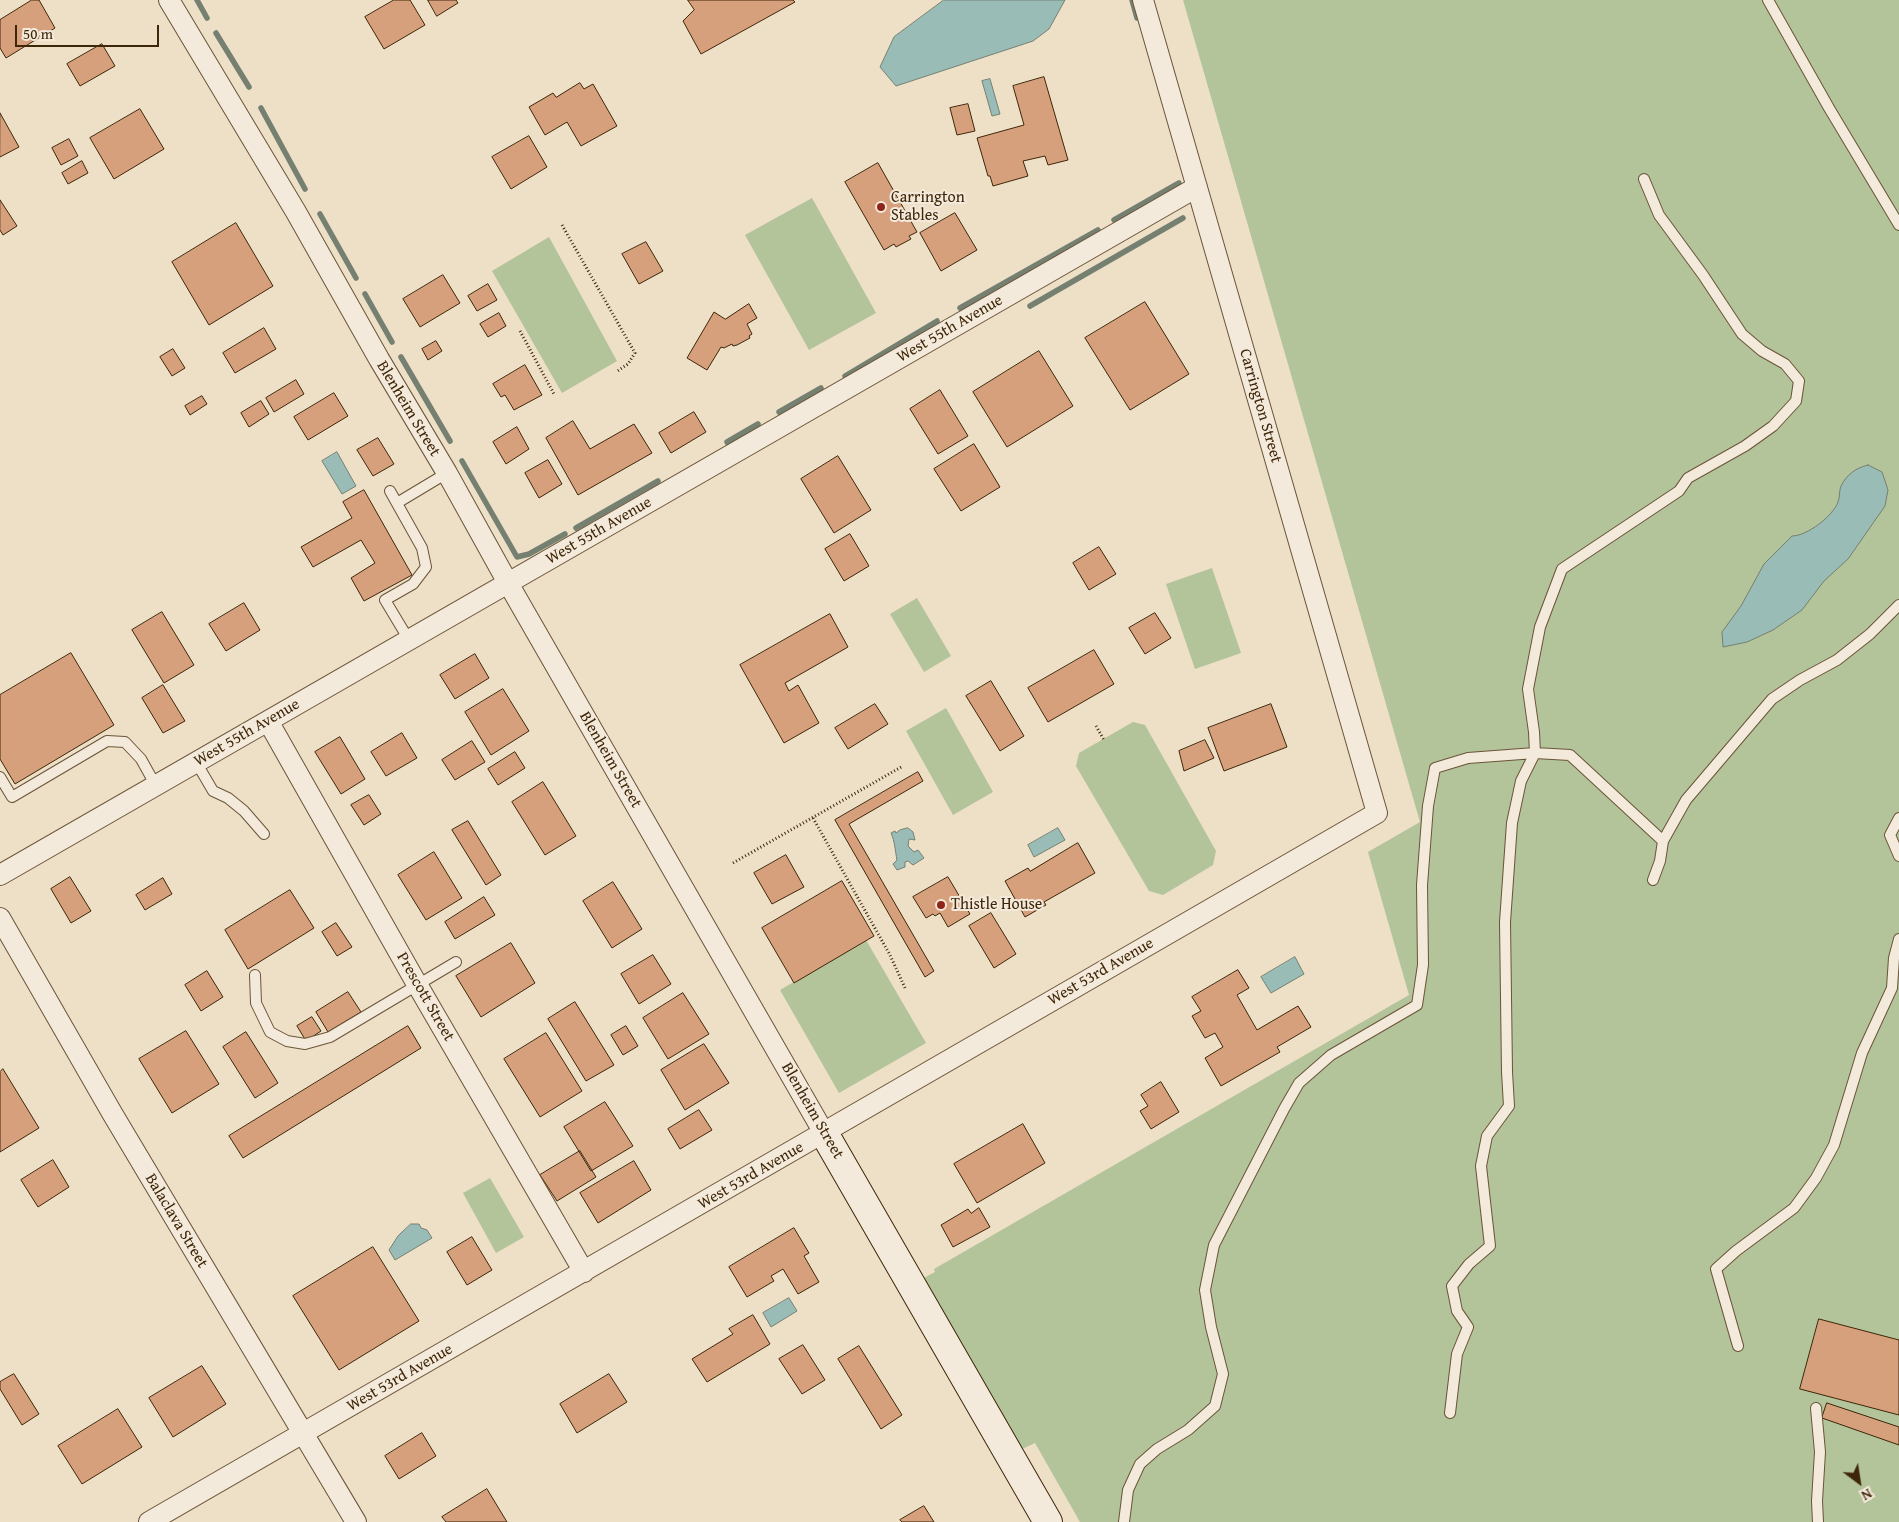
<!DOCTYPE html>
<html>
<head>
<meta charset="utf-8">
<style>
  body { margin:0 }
  #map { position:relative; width:1899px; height:1522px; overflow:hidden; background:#eedfc7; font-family:"Gentium Book Plus",serif }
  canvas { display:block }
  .north { position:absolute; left:1834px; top:1457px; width:50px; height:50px; -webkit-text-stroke:4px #f4eadb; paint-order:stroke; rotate:149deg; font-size:14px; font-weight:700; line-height:20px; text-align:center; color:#3e2609 }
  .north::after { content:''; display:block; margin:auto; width:18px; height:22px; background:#3e2609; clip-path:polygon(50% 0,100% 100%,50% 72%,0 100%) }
  .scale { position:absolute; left:15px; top:25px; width:144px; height:22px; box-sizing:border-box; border:2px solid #3e2609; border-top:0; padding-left:6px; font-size:15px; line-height:18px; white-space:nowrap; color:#3e2609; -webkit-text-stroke:4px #f4eadb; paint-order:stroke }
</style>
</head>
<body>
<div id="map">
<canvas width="1899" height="1522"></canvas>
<div class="north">N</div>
<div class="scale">50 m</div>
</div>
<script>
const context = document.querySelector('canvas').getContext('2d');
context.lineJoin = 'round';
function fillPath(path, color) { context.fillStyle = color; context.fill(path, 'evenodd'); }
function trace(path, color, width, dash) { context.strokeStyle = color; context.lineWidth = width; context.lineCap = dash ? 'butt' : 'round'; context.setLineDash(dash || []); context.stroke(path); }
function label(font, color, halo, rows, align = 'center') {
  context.font = font + ' "Gentium Book Plus",serif'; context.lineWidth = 4; context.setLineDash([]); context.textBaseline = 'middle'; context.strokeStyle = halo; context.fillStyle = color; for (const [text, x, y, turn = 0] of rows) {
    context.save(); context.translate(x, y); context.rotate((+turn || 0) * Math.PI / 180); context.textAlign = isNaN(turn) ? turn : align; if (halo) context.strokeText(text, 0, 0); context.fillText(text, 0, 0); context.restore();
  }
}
const green = new Path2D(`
  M1183,0H1899V1522H1080L1035,1443L1018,1451L920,1280L935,1272L934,1269L1409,995L1368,852L1420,822Z
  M812,198L876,313L809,350L745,235Z
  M549,237L617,361L562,393L492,271Z
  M1212,568L1241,653L1195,669L1166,584Z
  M917,598L951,656L924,672L890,614Z
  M946,708L993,792L953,815L906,731Z
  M1133,722L1145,725L1216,851L1213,865L1163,895L1149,891L1076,766L1079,753Z
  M866,940L926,1043L839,1093L780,990Z
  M490,1178L524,1237L496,1253L463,1193Z`);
const water = new Path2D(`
  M944,0H1065L1049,29L1033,41L896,86L880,67L894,37Z
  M990,79L1000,114L992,116L982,81Z
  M337,452L356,486L342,494L322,461Z
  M1868,465L1882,472L1888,490L1885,506L1848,559L1824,581L1802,610L1773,630L1747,642L1723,647L1722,632L1741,606L1764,564L1792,536C1807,536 1833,516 1838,502C1840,497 1839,491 1841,486C1847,474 1856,468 1868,465Z
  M908,828L913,832L915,840L909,839L908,846L914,852L918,850L924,858L913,865L908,861L905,862V867L897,870L893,864L897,860C895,850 895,842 891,833L895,831L896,833L900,830Z
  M1058,828L1065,840L1034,857L1028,845Z
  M1295,957L1304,974L1271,993L1261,977Z
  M411,1224H419L421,1228L427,1230L432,1238L395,1260L389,1250L398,1236Z
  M789,1298L797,1311L771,1327L763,1313Z`);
const stream = new Path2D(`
  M197,0L207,18
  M1132,0L1137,18
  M216,33L249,87
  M261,108L305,189
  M320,214L356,278
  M1114,220L1179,183
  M365,294L392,342
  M1030,306L1183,218
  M960,308L1098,230
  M401,357L450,441
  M845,376L937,321
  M779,412L821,388
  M727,442L758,424
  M462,461L517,557L529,554L565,534
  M576,528L658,481`);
const building = new Path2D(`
  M32,0H39L55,28L6,58L0,48V20Z
  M394,0H410L425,25L384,49L365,17Z
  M428,0H456L458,3L437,16Z
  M688,0H793L795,2L701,54L683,21L694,10Z
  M102,44L115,66L80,86L67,64Z
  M1044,77L1068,160L1048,165L1045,156L1023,161L1028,176L993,186L990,176H988L977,138L1024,125L1013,86Z
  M580,83L584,89L593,84L617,126L581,146L567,122L545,135L529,107L553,93L556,97Z
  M968,104L975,131L957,135L950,108Z
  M140,109L164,149L114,179L90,138Z
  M0,113L19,147L0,157Z
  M529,136L547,167L511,189L492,157Z
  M69,139L78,156L61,165L52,148Z
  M82,161L88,173L68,184L62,173Z
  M878,163L917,232L909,236L911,239L896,247L894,244L884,250L845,182Z
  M0,200L17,226L3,235L0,230Z
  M955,213L977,250L941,271L920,233Z
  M236,223L273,286L209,325L172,262Z
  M646,242L663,271L639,284L622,254Z
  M443,275L460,303L420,327L403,299Z
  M488,284L497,300L477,311L468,296Z
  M1145,302L1189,374L1130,410L1085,338Z
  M749,304L757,318L747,324L752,334L749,336L750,338L737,345L733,346L732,344L724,348L721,347L707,370L687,358L714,312L725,319Z
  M499,313L506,326L488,337L480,324Z
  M264,328L276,349L235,373L223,353Z
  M436,341L442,351L428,360L422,349Z
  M173,349L185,368L172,376L160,357Z
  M1039,351L1073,406L1007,447L973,392Z
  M525,365L542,395L514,410L505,395L501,397L493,384Z
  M296,380L304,394L274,412L266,398Z
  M940,390L968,436L938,454L910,409Z
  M334,393L348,416L308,440L294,417Z
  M202,396L207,404L190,415L185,406Z
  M261,401L269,414L249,427L241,413Z
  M694,412L706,432L671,453L659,433Z
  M573,421L590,449L634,424L652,453L578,495L546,438Z
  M517,427L529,449L506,464L493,442Z
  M378,438L394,464L373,476L357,450Z
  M974,444L1000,487L961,511L934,469Z
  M838,456L871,510L834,533L801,479Z
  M548,460L562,484L539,498L525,473Z
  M364,490L412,575L364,601L351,578L375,563L361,540L313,567L301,547L352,518L343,502Z
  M850,534L869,566L844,581L825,549Z
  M1099,547L1116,574L1089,590L1073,563Z
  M244,603L260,630L226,651L209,624Z
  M162,612L194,665L164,683L132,630Z
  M1155,613L1171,638L1145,654L1129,628Z
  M830,614L848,647L785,683L789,691L798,685L819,723L784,743L740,665Z
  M1094,650L1114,684L1048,722L1028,688Z
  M71,653L114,725L15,784L0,759V695Z
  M475,654L489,678L455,699L440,675Z
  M991,681L1024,736L1000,751L966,696Z
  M163,685L185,721L163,733L142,698Z
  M503,689L529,731L491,755L465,712Z
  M875,704L888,724L848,749L835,728Z
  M1271,704L1287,747L1224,771L1208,728Z
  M402,733L417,758L386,776L371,752Z
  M340,737L365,779L341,794L315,752Z
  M1205,740L1214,758L1184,771L1179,751Z
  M472,741L485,762L455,780L442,760Z
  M515,752L525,768L498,785L488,769Z
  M918,772L923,781L849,824L934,971L925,977L835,820Z
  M543,782L576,836L545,855L512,802Z
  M369,795L381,814L364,825L351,805Z
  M468,821L501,875L486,885L452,830Z
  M1078,843L1095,873L1044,902L1046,905L1025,917L1005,881L1028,868L1030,871Z
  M434,852L462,898L426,920L398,875Z
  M786,855L804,887L772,904L754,873Z
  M70,877L91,911L71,923L51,889Z
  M948,877L970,914L948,927L940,913L935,916L933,914L926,918L913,897Z
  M163,878L172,894L145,910L136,895Z
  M842,881L874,936L794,983L762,928Z
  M613,882L642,929L612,948L583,901Z
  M290,890L314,928L248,969L225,930Z
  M484,897L495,915L455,939L445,922Z
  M991,913L1016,954L994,968L969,926Z
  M336,923L352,947L337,956L322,932Z
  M511,943L535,983L481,1017L456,976Z
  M653,955L671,984L639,1004L621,974Z
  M1238,970L1249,988L1237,995L1257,1030L1298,1006L1311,1027L1277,1047L1280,1052L1221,1086L1205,1058L1223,1047L1215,1033L1205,1038L1192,1016L1201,1011L1192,997Z
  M207,971L223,997L201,1011L185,985Z
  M348,992L361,1012L328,1032L316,1012Z
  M683,993L709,1034L668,1059L643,1018Z
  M575,1002L614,1065L586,1081L548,1019Z
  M312,1017L321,1031L306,1041L297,1026Z
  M408,1026L421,1048L243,1158L229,1136Z
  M626,1026L638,1046L623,1055L611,1035Z
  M186,1031L219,1084L172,1113L139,1059Z
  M246,1032L278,1083L255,1098L223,1047Z
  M546,1033L582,1091L540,1117L504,1059Z
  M704,1044L729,1083L685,1110L661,1070Z
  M3,1069L39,1128L0,1152V1072Z
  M1161,1082L1179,1112L1151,1129L1140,1111L1148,1106L1141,1095Z
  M605,1102L633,1146L591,1171L564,1127Z
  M699,1110L712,1130L680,1149L668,1129Z
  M1023,1124L1045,1163L977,1203L954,1164Z
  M580,1151L596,1177L557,1201L540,1175Z
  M53,1160L69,1187L38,1207L21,1180Z
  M634,1161L651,1190L598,1223L580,1193Z
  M979,1208L990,1227L953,1247L941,1225L968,1209L971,1213Z
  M794,1228L809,1253L804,1256L819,1282L798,1294L783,1269L771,1276L774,1281L747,1297L729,1267Z
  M472,1237L492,1270L467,1285L447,1252Z
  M373,1247L419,1321L339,1370L293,1296Z
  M753,1315L770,1344L707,1382L692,1359L733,1334L729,1329Z
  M1819,1319L1899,1340V1415L1800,1389Z
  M803,1345L825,1380L802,1394L779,1359Z
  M859,1346L902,1415L881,1429L838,1359Z
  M202,1366L226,1404L173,1437L149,1398Z
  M14,1374L39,1414L22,1425L0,1389V1382Z
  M609,1374L627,1402L577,1433L560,1404Z
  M1827,1403L1899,1427V1445L1822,1418Z
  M118,1409L142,1447L82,1484L58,1446Z
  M422,1433L436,1456L399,1479L385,1456Z
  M487,1489L507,1522H446L442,1517Z
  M924,1506L934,1522H902L900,1520Z`);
const path = new Path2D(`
  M562,225L635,353L628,364L616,372
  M520,331L554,394
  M1096,726L1104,740
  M813,818L890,955L905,988
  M733,863L903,766`);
const lane = new Path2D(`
  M1768,0L1829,108L1899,225
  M390,491L422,548L426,567L413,584L385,600L409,640
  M397,503L447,473
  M196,762L213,791L228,798L244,811L264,834
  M0,777L12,797L107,741L125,742L141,759L156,786
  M1899,818L1890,835L1899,856
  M1653,880L1660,861L1663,841L1686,800L1772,699L1800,680L1837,660L1870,634L1899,605
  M255,975L256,1003L270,1032L287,1041L305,1044L330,1037L456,962
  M1738,1346L1716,1269L1736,1251L1794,1208L1816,1178L1834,1145L1862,1053L1892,988L1894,958L1899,939
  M1816,1408L1820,1452L1817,1501L1818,1522
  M1450,1413L1457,1354L1468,1327L1457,1311L1452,1286L1469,1264L1490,1246L1481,1166L1487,1136L1509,1106L1507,1072L1505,922L1512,823L1521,781L1535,753L1534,732L1528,689L1540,627L1562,569L1679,491L1688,478L1745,446L1773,426L1796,401L1799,381L1785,364L1762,351L1742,334L1703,275L1659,215L1644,179
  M1124,1522L1128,1490L1140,1464L1157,1449L1188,1430L1215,1406L1223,1374L1211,1327L1205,1290L1214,1245L1284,1109L1299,1083L1331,1055L1417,1005L1423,965L1422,885L1428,806L1435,768L1468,758L1535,753L1570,755L1663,841`);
const street = new Path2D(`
  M169,0L296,212L379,359L447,473L508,583L824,1133
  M268,721L418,986L584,1272
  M0,875L1197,187
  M0,918L112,1113L356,1522
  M149,1522L1377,813L1143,0`);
const secondary = new Path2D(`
  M824,1133L1048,1522`);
const markers = [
  [881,207,5,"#8f2418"],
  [941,905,5,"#8f2418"]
];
const poiNames = [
  ["Carrington",891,198],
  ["Stables",891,216],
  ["Thistle House",951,905]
];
const streetNames = [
  ["West 55th Avenue",950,329,-30],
  ["Carrington Street",1260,406,74],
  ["Blenheim Street",408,409,59],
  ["West 55th Avenue",599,531,-30],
  ["West 55th Avenue",247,733,-30],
  ["Blenheim Street",610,760,60],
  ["West 53rd Avenue",1101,972,-30],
  ["Prescott Street",425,997,60],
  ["Blenheim Street",812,1111,60],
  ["West 53rd Avenue",751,1176,-30],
  ["Balaclava Street",176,1221,59],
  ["West 53rd Avenue",400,1378,-30]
];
fillPath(green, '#b3c39a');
fillPath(water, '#99bcb7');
trace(water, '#758071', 1);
trace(stream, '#758071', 5.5);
fillPath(building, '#d6a07c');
trace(building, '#3e2609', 1);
trace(lane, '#6a5438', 12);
trace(street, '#6a5438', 22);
trace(secondary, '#3e2609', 30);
trace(path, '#3e2609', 3, [1, 2.5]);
trace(lane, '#f4eadb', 10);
trace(street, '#f4eadb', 20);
trace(secondary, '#f4eadb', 28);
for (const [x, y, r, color] of markers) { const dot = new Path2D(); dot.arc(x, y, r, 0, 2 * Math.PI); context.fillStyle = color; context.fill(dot); trace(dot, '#f4eadb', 2); }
label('16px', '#3e2609', '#f4eadb', poiNames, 'left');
label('16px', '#3e2609', '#f4eadb', streetNames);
</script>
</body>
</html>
